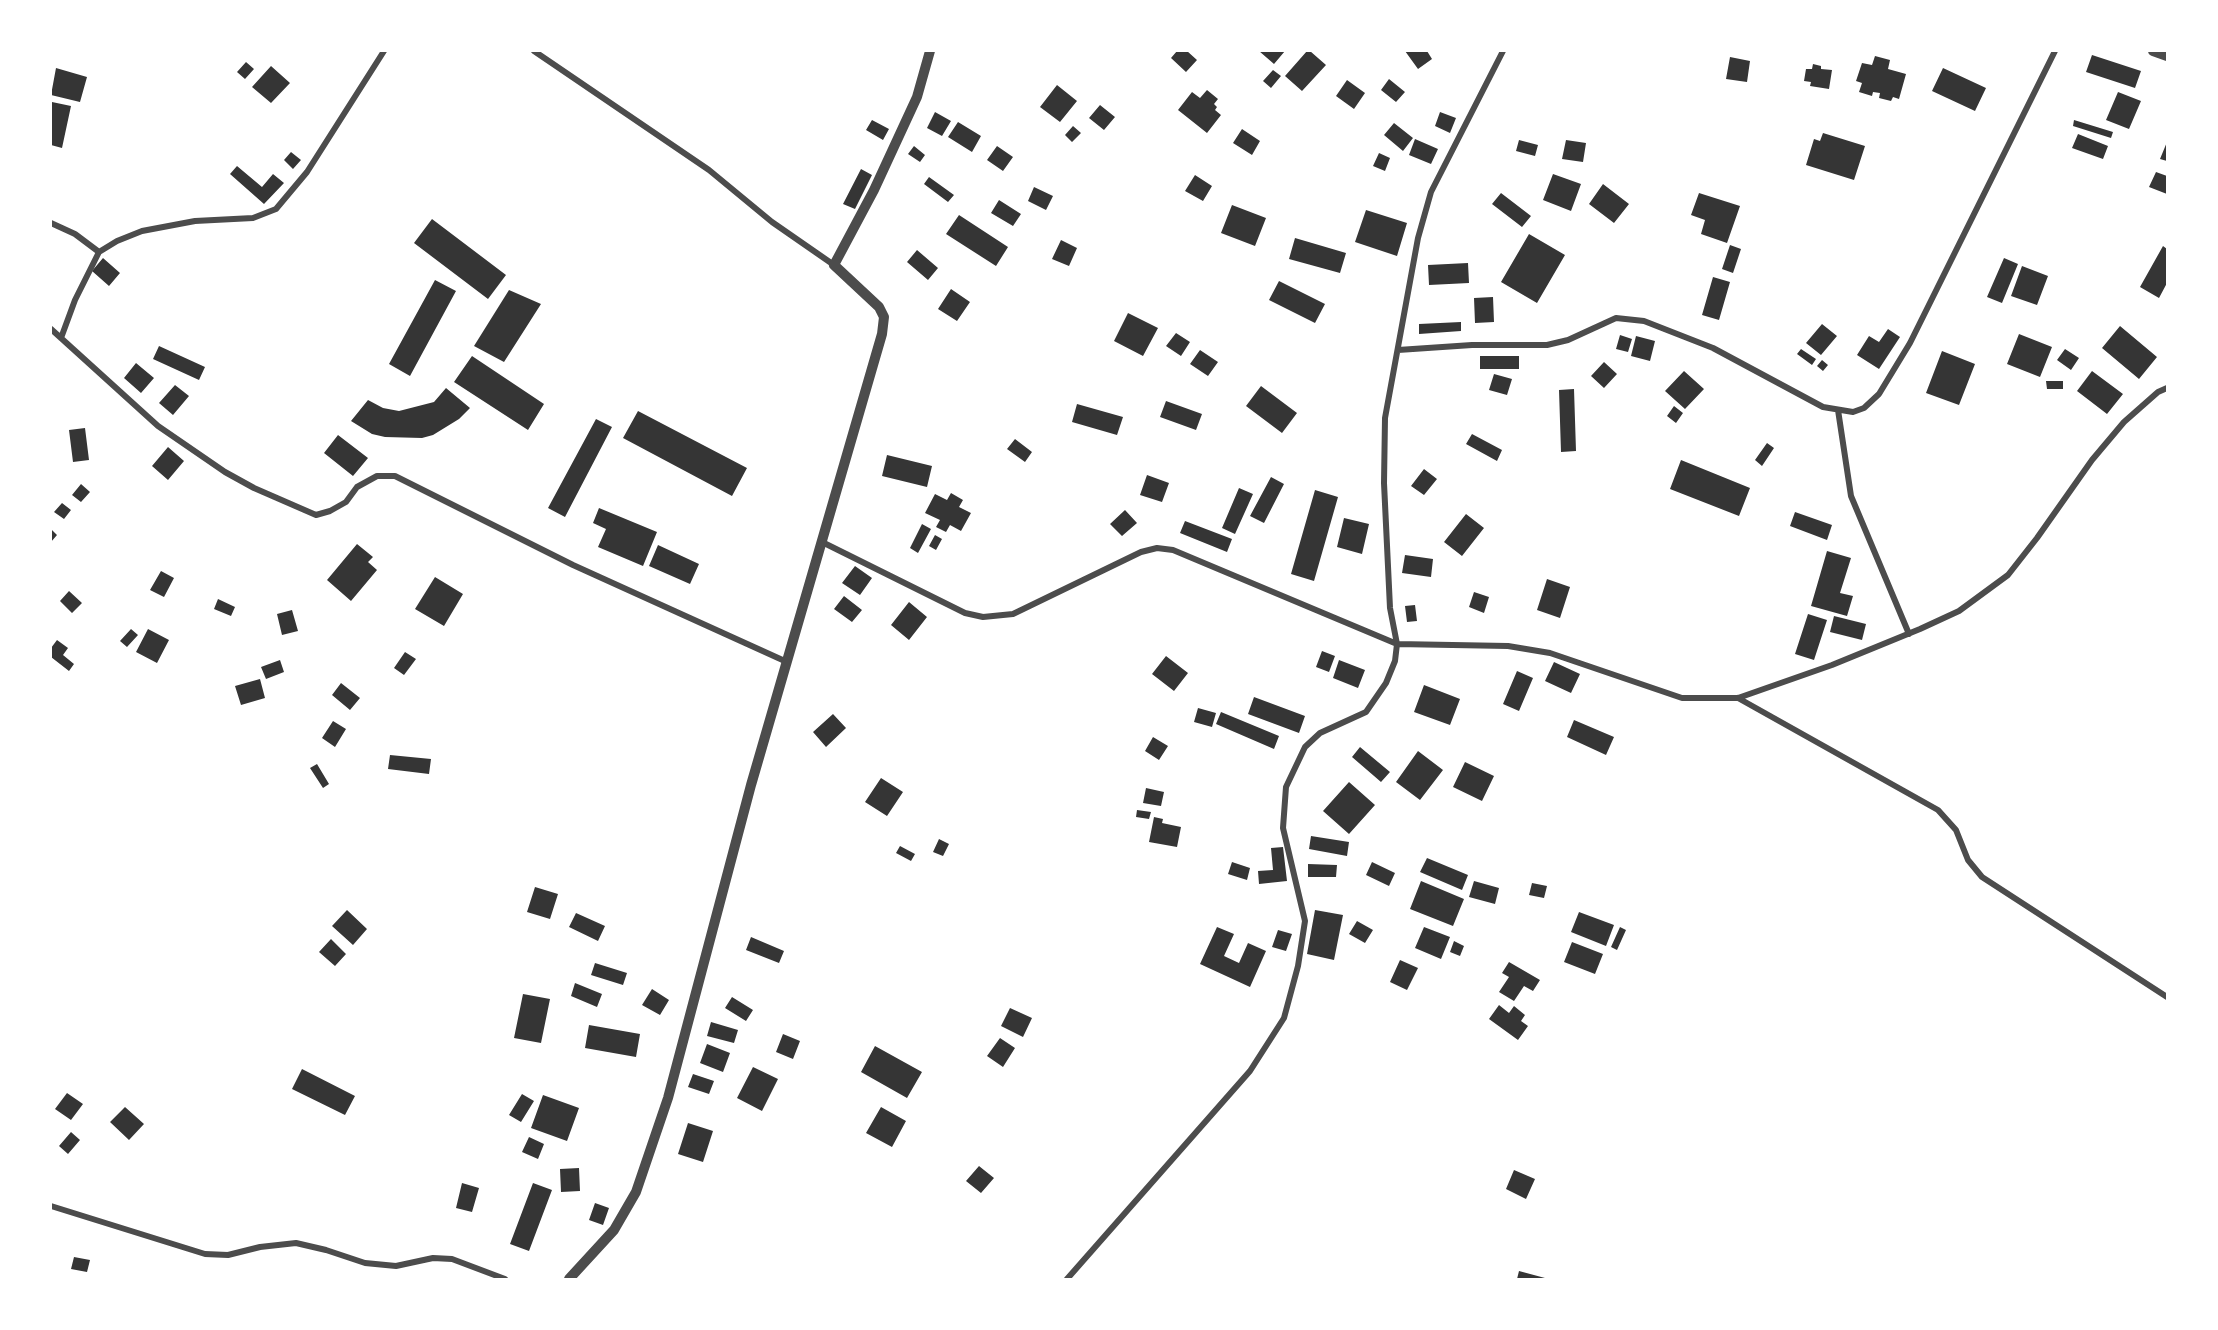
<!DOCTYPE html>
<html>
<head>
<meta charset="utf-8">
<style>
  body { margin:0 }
  #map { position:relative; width:2218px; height:1330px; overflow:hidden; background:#fff; font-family:Spectral,serif }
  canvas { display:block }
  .frame { position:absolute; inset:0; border:52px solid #fff; pointer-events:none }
</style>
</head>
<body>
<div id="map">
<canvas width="2218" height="1330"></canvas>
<div class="frame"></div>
</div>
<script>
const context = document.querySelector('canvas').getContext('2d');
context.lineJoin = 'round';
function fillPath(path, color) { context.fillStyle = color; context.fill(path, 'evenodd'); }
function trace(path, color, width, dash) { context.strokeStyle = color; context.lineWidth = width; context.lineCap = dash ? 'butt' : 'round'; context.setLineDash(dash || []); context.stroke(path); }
const building = new Path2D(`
  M1177,51H1187L1197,60L1186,72L1171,58Z
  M1259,51H1285L1274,64Z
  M1307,51H1310L1326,65L1302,91L1285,76Z
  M1405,51H1427L1432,59L1418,69Z
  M2092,55L2141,71L2135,88L2086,72Z
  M1875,56L1890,60L1888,69L1906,74L1899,99L1893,97L1891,101L1879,98L1880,93L1873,92L1872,96L1859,92L1862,83L1856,81L1862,63L1872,65Z
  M1730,57L1750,61L1747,82L1726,79Z
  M246,62L254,69L245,79L237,72Z
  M1813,64L1821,66V69L1832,70L1829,89L1810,86L1811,82L1804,81L1806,69H1812Z
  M271,66L290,83L271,103L252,87Z
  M56,68L87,77L80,102L51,95Z
  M1943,68L1986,88L1975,111L1932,91Z
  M1273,70L1281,76L1271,88L1263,81Z
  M1389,79L1405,92L1396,102L1381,90Z
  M1347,80L1365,93L1354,109L1336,96Z
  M1057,85L1077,101L1060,122L1040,107Z
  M1207,90L1218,99L1214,104L1217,107L1215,110L1221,115L1207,133L1178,110L1192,92L1200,98Z
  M2118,92L2141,101L2129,129L2106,120Z
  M52,102L71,106L62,148L51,145Z
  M1100,105L1115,117L1104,130L1089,118Z
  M935,112L951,121L942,136L927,128Z
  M1440,112L1456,118L1450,133L1435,126Z
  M872,120L889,129L883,140L866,130Z
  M2074,120L2113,132L2111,138L2073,126Z
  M958,122L981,136L972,152L948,137Z
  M1394,123L1413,138L1403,151L1384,135Z
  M1073,126L1081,133L1072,142L1065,135Z
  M1242,129L1260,141L1252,155L1233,143Z
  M1823,133L1865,146L1854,180L1806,165L1814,139L1820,141Z
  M2078,134L2108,146L2103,159L2072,148Z
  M1415,139L1438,149L1431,164L1409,155Z
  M1519,140L1538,145L1535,156L1516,151Z
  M1566,140L1586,143L1583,162L1562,159Z
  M2167,142V161L2160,159Z
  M914,146L925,155L920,162L908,154Z
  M997,146L1013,157L1003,171L987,160Z
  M291,152L301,160L293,169L284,160Z
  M1379,153L1390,158L1385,171L1373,166Z
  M237,166L262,187L273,174L284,183L264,204L230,174Z
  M861,169L872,175L855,209L843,204Z
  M2156,172L2167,176V194L2149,187Z
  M1553,174L1581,184L1571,211L1543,200Z
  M1195,175L1212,186L1203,201L1185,191Z
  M929,177L954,195L948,202L924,184Z
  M1603,184L1629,204L1614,223L1589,204Z
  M1034,187L1053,196L1046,210L1028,201Z
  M1501,193L1531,216L1522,227L1492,204Z
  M1699,193L1740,206L1727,243L1701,234L1705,220L1691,215Z
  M999,200L1021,214L1013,226L991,213Z
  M1232,205L1266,218L1255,246L1221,233Z
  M1366,210L1407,223L1397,256L1355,242Z
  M959,215L1008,247L996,266L946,234Z
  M432,219L506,275L488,299L414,243Z
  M1529,234L1565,255L1537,303L1501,282Z
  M1295,238L1346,253L1340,273L1289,259Z
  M1061,240L1077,248L1069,266L1052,259Z
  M1730,245L1741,249L1733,273L1722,269Z
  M2163,246L2167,249V283L2159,298L2140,287Z
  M917,250L938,268L928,280L907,262Z
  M103,258L120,273L109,286L92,271Z
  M2004,258L2018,264L2002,303L1987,297Z
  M1468,263L1469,283L1429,285L1428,265Z
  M2022,266L2048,276L2037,305L2011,296Z
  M1713,277L1730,282L1719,320L1702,315Z
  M435,280L456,291L410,376L389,364Z
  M1279,281L1325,304L1315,323L1269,300Z
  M951,289L970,302L957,321L938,309Z
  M509,290L541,304L504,362L474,346Z
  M1493,297L1494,322L1475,323L1474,298Z
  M1128,313L1158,328L1143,356L1114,341Z
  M1461,322V331L1419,334V324Z
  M1822,324L1837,336L1821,355L1806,343Z
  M2120,326L2157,357L2139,379L2102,348Z
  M1888,329L1900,337L1879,369L1857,355L1869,336L1879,342Z
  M1176,333L1190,342L1181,356L1166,346Z
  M2019,334L2052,347L2040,377L2007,364Z
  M1620,335L1632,339L1628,352L1616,349Z
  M1636,336L1655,341L1650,361L1631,356Z
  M159,346L205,367L199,380L153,359Z
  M1801,349L1816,359L1812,365L1797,354Z
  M2065,349L2079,358L2071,370L2057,360Z
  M1200,350L1218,362L1208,376L1190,364Z
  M1942,351L1975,364L1959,405L1926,393Z
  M472,356L544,404L528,430L454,382Z
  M1480,356H1519V369H1480Z
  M1822,360L1828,365L1823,371L1817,366Z
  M1604,362L1617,374L1604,388L1591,376Z
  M136,363L154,378L141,393L124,378Z
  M1684,371L1704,389L1685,409L1665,391Z
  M2092,371L2123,394L2107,414L2077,391Z
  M1494,374L1512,379L1507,395L1489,390Z
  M2046,381H2063V389H2047Z
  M175,385L189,396L173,415L159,403Z
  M1261,386L1297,413L1282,433L1246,406Z
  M446,388L470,408L459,419L433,435L422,438L385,437L372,434L351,421L368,400L383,408L399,411L434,402Z
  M1574,389L1576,451L1561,452L1559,390Z
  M1166,401L1202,414L1196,430L1160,417Z
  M1077,404L1123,417L1117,435L1072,422Z
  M1674,406L1683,413L1676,423L1667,416Z
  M638,411L747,468L732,496L623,438Z
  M596,419L612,427L565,517L548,508Z
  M85,428L89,460L73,462L69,430Z
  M1472,434L1502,450L1497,461L1466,444Z
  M338,435L368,458L353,476L324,453Z
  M1015,439L1032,452L1025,462L1007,449Z
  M1767,443L1774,448L1762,466L1755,460Z
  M168,447L184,461L168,480L152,466Z
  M887,455L932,466L927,487L882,476Z
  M1681,460L1750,488L1739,516L1670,489Z
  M1424,469L1437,479L1424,495L1411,486Z
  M1147,475L1169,483L1162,502L1140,495Z
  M1271,477L1284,484L1264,523L1250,516Z
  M81,484L90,492L81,502L72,495Z
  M1239,488L1253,494L1235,534L1222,528Z
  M1315,490L1338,497L1314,581L1291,574Z
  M951,493L963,500L959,507L971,513L961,531L950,525L946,532L936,527L940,520L925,513L935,494L947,500Z
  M62,503L71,510L64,519L54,512Z
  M599,508L657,532L643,566L598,547L606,529L593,523Z
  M1125,510L1137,523L1122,536L1110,524Z
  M1795,512L1832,525L1827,540L1790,526Z
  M1466,514L1484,528L1462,556L1444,542Z
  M1344,518L1369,524L1362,554L1337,547Z
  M1185,521L1232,539L1227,552L1180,533Z
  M922,524L931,529L918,553L910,548Z
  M51,529L57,535L51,542Z
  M935,535L942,539L936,550L929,546Z
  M357,544L373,557L368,562L377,570L351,601L327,580Z
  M658,545L699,564L690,584L649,566Z
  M1827,551L1851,558L1840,593L1853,596L1847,616L1811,606Z
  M1405,555L1433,559L1431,577L1402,573Z
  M855,566L872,578L860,595L842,583Z
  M161,571L174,578L164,597L150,590Z
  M435,577L463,594L444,626L415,609Z
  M1547,579L1570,587L1560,618L1537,610Z
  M69,591L82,603L72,613L60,601Z
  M1474,592L1489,597L1484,613L1469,607Z
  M844,596L862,610L852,622L834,609Z
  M218,599L235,607L231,616L214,609Z
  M909,602L927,617L909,640L891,625Z
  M1415,605L1417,621L1407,622L1405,606Z
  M292,610L298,631L282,635L277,614Z
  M1808,614L1827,620L1814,660L1795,654Z
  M1834,616L1866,624L1862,640L1830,632Z
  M131,629L138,635L127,647L120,641Z
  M148,629L169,640L157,663L136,652Z
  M57,640L68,648L63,655L74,664L69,671L51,657V648Z
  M1322,651L1335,656L1329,672L1316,667Z
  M405,652L416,659L404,675L394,668Z
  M1166,656L1188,673L1174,691L1152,674Z
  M280,660L284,672L266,679L261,667Z
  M1339,660L1365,670L1358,688L1333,678Z
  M1554,662L1580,674L1571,693L1545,681Z
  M1517,671L1533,678L1519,711L1503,704Z
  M260,679L265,698L241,705L235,686Z
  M341,683L360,698L350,710L332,695Z
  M1424,685L1460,699L1450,725L1414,712Z
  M1254,697L1305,716L1299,733L1248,714Z
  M1198,708L1216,713L1212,727L1194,722Z
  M1221,712L1279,736L1274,749L1216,724Z
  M833,714L846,728L826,747L813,732Z
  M1574,720L1614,737L1606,755L1567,737Z
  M333,721L346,729L335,747L322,738Z
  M1153,737L1168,746L1159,760L1145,751Z
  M1360,747L1390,772L1381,782L1352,757Z
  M1418,751L1443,770L1420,800L1396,782Z
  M390,755L431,759L429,774L388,769Z
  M1465,762L1494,776L1482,801L1453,787Z
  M317,764L329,784L323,788L310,768Z
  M881,778L903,792L887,816L865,802Z
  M1349,782L1375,805L1349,834L1323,811Z
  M1146,788L1164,792L1161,806L1143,803Z
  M1137,810L1151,812L1149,819L1136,817Z
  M1154,817L1163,819L1162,823L1181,827L1177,847L1149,842Z
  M1311,836L1349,842L1347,856L1309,849Z
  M939,839L949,844L943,856L933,852Z
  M900,846L915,854L911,861L896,853Z
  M1283,847L1287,881L1259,884L1258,871L1273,870L1271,848Z
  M1427,858L1468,875L1462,890L1420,872Z
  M1232,862L1250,868L1247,880L1228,874Z
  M1372,862L1395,873L1389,886L1366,875Z
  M1308,864L1337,865L1336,877H1308Z
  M1421,881L1464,899L1453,926L1410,909Z
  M1474,881L1499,888L1495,904L1469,897Z
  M1532,883L1547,886L1544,898L1529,895Z
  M535,887L558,894L550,919L527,912Z
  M347,910L367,929L353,945L332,926Z
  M1315,910L1343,915L1334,960L1307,954Z
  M1579,912L1614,925L1606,946L1571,932Z
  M576,913L605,926L598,941L569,927Z
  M1357,921L1373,930L1365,943L1349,934Z
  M1217,927L1234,934L1224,956L1239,963L1248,943L1266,951L1250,987L1200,964Z
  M1424,927L1450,937L1441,959L1415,948Z
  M1620,927L1626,930L1617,950L1611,947Z
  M1278,930L1292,934L1286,951L1272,947Z
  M751,937L784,951L779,963L746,950Z
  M331,939L346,954L335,966L319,952Z
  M1454,941L1464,946L1460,956L1450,952Z
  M1572,942L1603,954L1595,974L1564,962Z
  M1400,960L1418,968L1407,990L1390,982Z
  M1509,962L1540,980L1533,991L1524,986L1514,1001L1499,992L1509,977L1502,973Z
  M595,963L627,973L623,985L591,975Z
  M575,983L602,994L597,1007L571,996Z
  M652,989L669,1000L660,1015L642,1005Z
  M523,994L550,999L541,1043L514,1038Z
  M732,997L753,1010L746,1021L725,1008Z
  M1499,1005L1509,1013L1514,1006L1525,1015L1521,1021L1528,1026L1518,1040L1489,1019Z
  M1010,1008L1032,1018L1023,1037L1001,1026Z
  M711,1022L738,1030L734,1043L707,1036Z
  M589,1025L640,1034L636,1057L585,1048Z
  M783,1034L800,1041L793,1059L776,1052Z
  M1000,1038L1015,1048L1003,1067L987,1056Z
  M707,1044L730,1053L723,1072L700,1063Z
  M875,1046L922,1072L907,1098L861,1072Z
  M753,1067L778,1079L762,1111L737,1098Z
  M302,1069L355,1096L345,1115L292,1089Z
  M693,1074L714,1081L709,1094L688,1087Z
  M67,1093L83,1104L71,1120L55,1109Z
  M522,1094L534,1101L521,1122L509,1115Z
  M543,1095L579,1108L567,1141L531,1128Z
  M125,1107L144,1124L129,1140L110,1122Z
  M881,1107L906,1121L892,1147L866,1133Z
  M688,1123L713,1131L703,1162L678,1154Z
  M71,1132L80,1140L68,1154L59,1146Z
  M529,1137L544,1144L538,1159L522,1152Z
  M979,1166L994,1178L981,1193L966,1181Z
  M579,1168L580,1191L561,1192L560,1169Z
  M1514,1170L1535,1179L1526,1199L1506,1189Z
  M462,1183L479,1188L472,1212L456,1208Z
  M533,1183L552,1190L529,1251L510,1244Z
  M595,1203L609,1208L603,1225L589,1220Z
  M74,1257L90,1260L87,1272L71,1269Z
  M1519,1271L1545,1278V1279H1517Z`);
const minor = new Path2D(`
  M534,51L709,170L772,222L834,265
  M51,223L75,234L99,252
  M51,329L158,426L225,472L254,488L316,515L330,511L346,502L357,487L377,476H395L573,565L787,662
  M61,338L75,300L99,252L117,241L142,231L195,221L253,218L276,209L307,172L384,51
  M1398,350L1472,345H1547L1568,340L1616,318L1644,321L1713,348L1823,407L1853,412L1864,408L1879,394L1910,343L2055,51
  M1838,410L1851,496L1909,634
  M822,542L965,613L983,617L1013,614L1141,552L1157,548L1173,550L1397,644L1508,646L1550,653L1682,698H1738L1832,665L1920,629L1959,611L2008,575L2037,538L2092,460L2124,422L2158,392L2167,388
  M1738,698L1938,810L1956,830L1968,860L1982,877L2167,997
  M51,1206L205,1254L228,1255L260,1247L296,1243L326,1250L365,1263L396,1266L433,1258L452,1259L505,1279
  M1067,1279L1250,1071L1284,1018L1298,966L1305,921L1283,828L1286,787L1305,747L1320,733L1366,712L1386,683L1395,661L1397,644L1390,608L1384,483L1385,418L1418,238L1431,192L1503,51`);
const tertiary = new Path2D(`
  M2153,51L2167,56
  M569,1279L614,1230L636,1192L668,1098L751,785L882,334L884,317L879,307L834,265L874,190L917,97L930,51`);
fillPath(building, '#353535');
trace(minor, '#4c4c4c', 6);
trace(tertiary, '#4c4c4c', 10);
</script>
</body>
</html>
